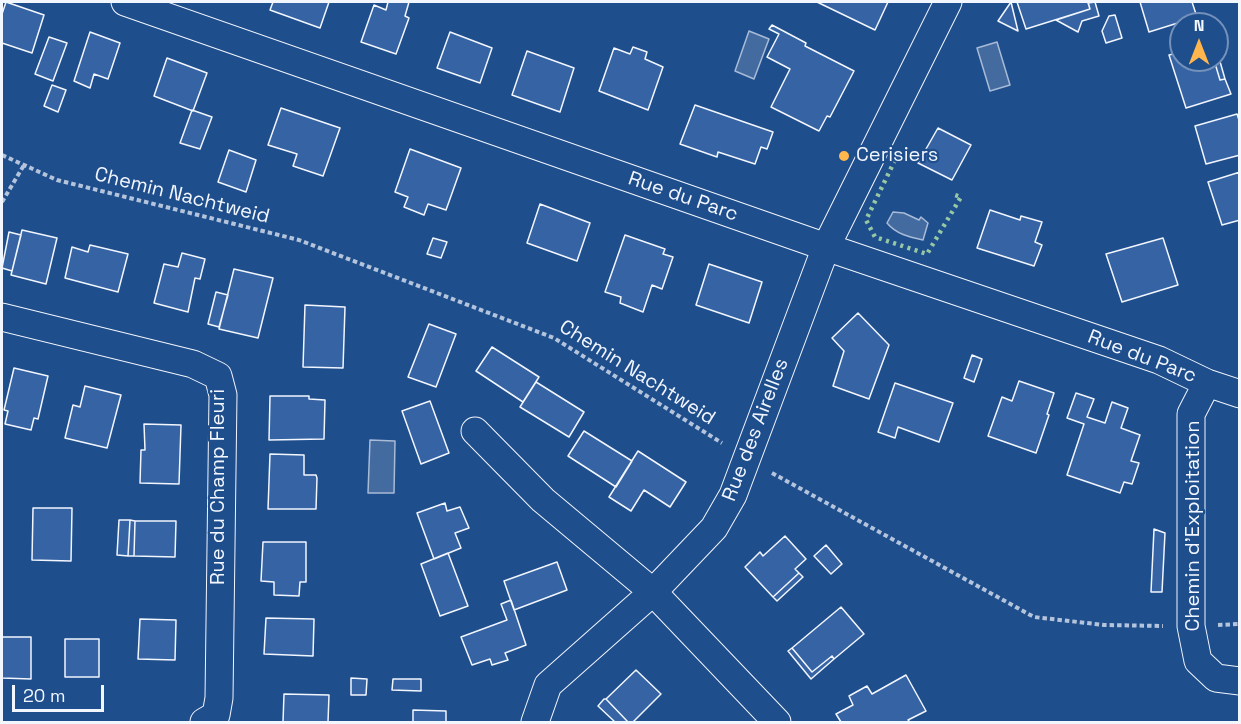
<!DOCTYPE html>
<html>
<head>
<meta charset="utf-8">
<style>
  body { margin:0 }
  #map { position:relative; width:1241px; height:724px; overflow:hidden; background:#1f4e8c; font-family:"Space Grotesk",sans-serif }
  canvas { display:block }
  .frame { position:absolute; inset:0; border:3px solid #f2f6ff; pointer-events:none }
  .north { position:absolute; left:1169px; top:12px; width:60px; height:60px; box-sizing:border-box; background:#1f4e8c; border:2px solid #7391ba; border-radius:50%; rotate:0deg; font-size:16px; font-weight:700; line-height:24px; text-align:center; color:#f2f6ff }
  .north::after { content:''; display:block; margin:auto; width:21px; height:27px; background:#ffb74d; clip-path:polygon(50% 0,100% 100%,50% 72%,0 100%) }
  .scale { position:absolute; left:12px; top:685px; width:92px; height:27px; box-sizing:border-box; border:3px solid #f2f6ff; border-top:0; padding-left:8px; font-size:18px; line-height:21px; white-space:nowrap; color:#f2f6ff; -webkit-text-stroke:4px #1f4e8c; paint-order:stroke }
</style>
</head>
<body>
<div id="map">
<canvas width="1241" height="724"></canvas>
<div class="frame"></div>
<div class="north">N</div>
<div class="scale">20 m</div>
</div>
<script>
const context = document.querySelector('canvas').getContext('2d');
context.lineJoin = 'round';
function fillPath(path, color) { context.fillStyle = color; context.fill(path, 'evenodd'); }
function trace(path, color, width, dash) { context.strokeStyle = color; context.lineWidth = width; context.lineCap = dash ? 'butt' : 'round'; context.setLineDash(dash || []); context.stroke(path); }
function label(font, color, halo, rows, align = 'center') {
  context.font = font + ' "Space Grotesk",sans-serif'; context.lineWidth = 4.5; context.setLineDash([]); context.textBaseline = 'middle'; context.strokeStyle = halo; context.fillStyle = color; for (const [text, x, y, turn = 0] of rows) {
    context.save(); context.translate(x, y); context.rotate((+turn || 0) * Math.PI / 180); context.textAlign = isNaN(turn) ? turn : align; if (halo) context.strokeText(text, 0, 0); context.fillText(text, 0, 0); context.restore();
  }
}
const water = new Path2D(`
  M749,31L769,39L754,79L735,71Z
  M997,42L1010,85L990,91L977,48Z
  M893,212L904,213L919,220L921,217L928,223L923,240C909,237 896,234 887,223Z
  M370,440L395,441L394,493H368Z`);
const building = new Path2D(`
  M6,2L44,15L32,53L2,43V14Z
  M273,2H329L320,28L270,10Z
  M388,2H409L405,16L409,18L396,54L361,42L374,5L386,10Z
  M817,2H888L875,30Z
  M1011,2L1018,31L998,21Z
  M1017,2H1088L1090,9L1026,29Z
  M1095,2L1099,16L1082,21L1078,32L1056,20L1090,9L1088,3Z
  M1140,2H1192L1197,17L1149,32Z
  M1115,15L1122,38L1106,43L1102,31L1109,16Z
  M772,25L806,43L805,46L854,71L830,117L827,116L819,131L771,107L790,69L767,57L779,34L769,29Z
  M90,32L120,43L108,79L94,74L90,88L74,81Z
  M450,32L492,48L480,83L437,68Z
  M49,37L67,43L53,81L35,74Z
  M633,47L647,52L645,59L663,67L648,110L599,91L614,48L630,54Z
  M527,51L574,68L560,112L512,95Z
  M1217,51L1225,79L1220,80L1214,60H1217Z
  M1181,52V60H1214L1220,80L1225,79L1231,94L1186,108L1169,55Z
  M167,58L207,73L193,111L154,96Z
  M52,85L66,90L58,112L44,106Z
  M695,105L773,132L767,149L761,147L755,164L718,152L717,157L680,144Z
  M281,108L340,128L323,176L293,166L297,154L268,145Z
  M192,110L212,117L200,149L180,143Z
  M1237,114L1240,123V155L1206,164L1195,126Z
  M938,128L971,145L952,180L918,163Z
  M410,149L461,168L446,210L428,204L424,215L404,207L408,197L395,192Z
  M229,150L256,160L246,192L218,182Z
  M1240,172V220L1222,225L1208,182Z
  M540,204L590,223L577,261L527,243Z
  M990,210L1020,220L1021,216L1042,222L1035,242L1042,245L1034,266L977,248Z
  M22,230L57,238L46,284L11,275Z
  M9,232L21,235L12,271L2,268Z
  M625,235L665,249L663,254L673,257L662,289L652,285L643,312L620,303L621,297L605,292Z
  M433,238L447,242L441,258L427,254Z
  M1163,238L1178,285L1122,302L1106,254Z
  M90,245L128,254L118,292L65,278L72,247L88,252Z
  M182,253L205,259L200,279L195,278L188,312L154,303L164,264L178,267Z
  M709,264L762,282L749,323L696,305Z
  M234,269L273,278L258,338L219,329Z
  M216,292L228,295L219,327L208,324Z
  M305,305L345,307L343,368L303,367Z
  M858,313L889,345L869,399L833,386L844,351L832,338Z
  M429,324L456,334L436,387L408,377Z
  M492,347L539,377L523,402L476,371Z
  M972,355L982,359L974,382L964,378Z
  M14,368L48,376L38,419L34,418L31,430L5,424L8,411L4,410Z
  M1019,381L1054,393L1047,414L1049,415L1036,453L988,436L1002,397L1012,401Z
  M536,382L584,412L569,437L520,407Z
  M895,383L953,403L939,442L898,427L895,438L878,432Z
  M85,386L121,395L107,448L65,438L73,405L80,407Z
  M1076,393L1094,399L1087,417L1105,423L1112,402L1128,408L1121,428L1140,435L1131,461L1139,463L1132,484L1124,482L1120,493L1067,475L1084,424L1067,418Z
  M270,396H309V399L325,400L324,439L269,440Z
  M430,401L449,453L421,464L402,411Z
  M144,424L181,425L179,484L140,483L141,450H145Z
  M584,431L632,461L616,487L568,456Z
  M638,451L686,482L670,507L644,490L631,511L609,497Z
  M270,454L304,455V475H316L317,478L316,509H268Z
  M445,503L447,511L460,507L469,528L455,533L461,548L434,559L417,513Z
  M33,508H72L71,561L32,560Z
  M119,520H130L128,556L117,555Z
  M130,520L135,521L134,556H128Z
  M135,521H176L175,557L134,556Z
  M1154,529L1165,533L1162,592H1151Z
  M785,536L806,559L795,569L799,573L773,597L745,567L760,552L763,556Z
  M263,542H306V582H300L299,596L274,595V582L261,581Z
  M826,545L842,564L831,574L814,556Z
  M448,553L468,606L440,616L421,564Z
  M557,562L567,590L514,610L504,581Z
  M799,573L803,577L777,601L773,597Z
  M511,600L526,645L505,653L508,660L492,665L490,659L472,665L461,637L507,620L501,604Z
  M841,607L864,634L834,659L832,656L812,672L792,648Z
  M266,618L314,619L313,656L264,654Z
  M140,619L176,620L175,660L138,659Z
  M2,637H31V679L2,678Z
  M65,639H99V677H65Z
  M792,648L812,672L832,656L834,659L811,679L788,651Z
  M636,670L661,694L633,722H628L606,699Z
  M906,675L926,711L908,720L910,722H841L836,714L853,705L849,696L867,686L872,694Z
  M351,678L367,679L366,695H351Z
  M393,679H421V691L392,690Z
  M284,694L329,695L328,722H283Z
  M604,699H606L628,722H615L598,706Z
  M413,710L446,711V722H413Z`);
const path = new Path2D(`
  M2,155L57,180L299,240L554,338L722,443
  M2,202L24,165
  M772,473L1034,617L1104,625L1163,626
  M1218,625L1240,624`);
const minor = new Path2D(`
  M125,2L826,247L1159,360L1207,383L1240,394
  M2,317L193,364L218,376L223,395L219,698L216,715L204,722
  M1207,383L1191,414V626L1198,661L1216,678L1240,681
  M475,431L543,500L653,592L777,722
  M535,722L548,685L653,592L714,528L733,495L826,247L948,2`);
const hedge = new Path2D(`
  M895,160L866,220L875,237L927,254L961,197L952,194`);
const markers = [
  [844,156,6,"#ffb74d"]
];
const poiNames = [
  ["Cerisiers",856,156]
];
const streetNames = [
  ["Chemin Nachtweid",182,196,14],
  ["Rue du Parc",683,197,19],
  ["Rue du Parc",1142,357,21],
  ["Chemin Nachtweid",637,373,32],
  ["Rue des Airelles",756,430,-69],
  ["Rue du Champ Fleuri",219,487,-90],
  ["Chemin d'Exploitation",1194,526,-90]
];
fillPath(water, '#446ba0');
trace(water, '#a8bbd7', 1.5);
fillPath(building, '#3563a3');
trace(building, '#f2f6ff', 1.5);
trace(minor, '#f2f6ff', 29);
trace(path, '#b3c4dc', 4, [4.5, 3]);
trace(minor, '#1f4e8c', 27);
trace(hedge, '#97c8a6', 4.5, [3, 4.5]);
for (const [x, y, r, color] of markers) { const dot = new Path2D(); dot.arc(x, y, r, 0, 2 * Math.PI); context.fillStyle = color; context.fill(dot); trace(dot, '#1f4e8c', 2); }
label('20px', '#f2f6ff', '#1f4e8c', poiNames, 'left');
label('20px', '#f2f6ff', '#1f4e8c', streetNames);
</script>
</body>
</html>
